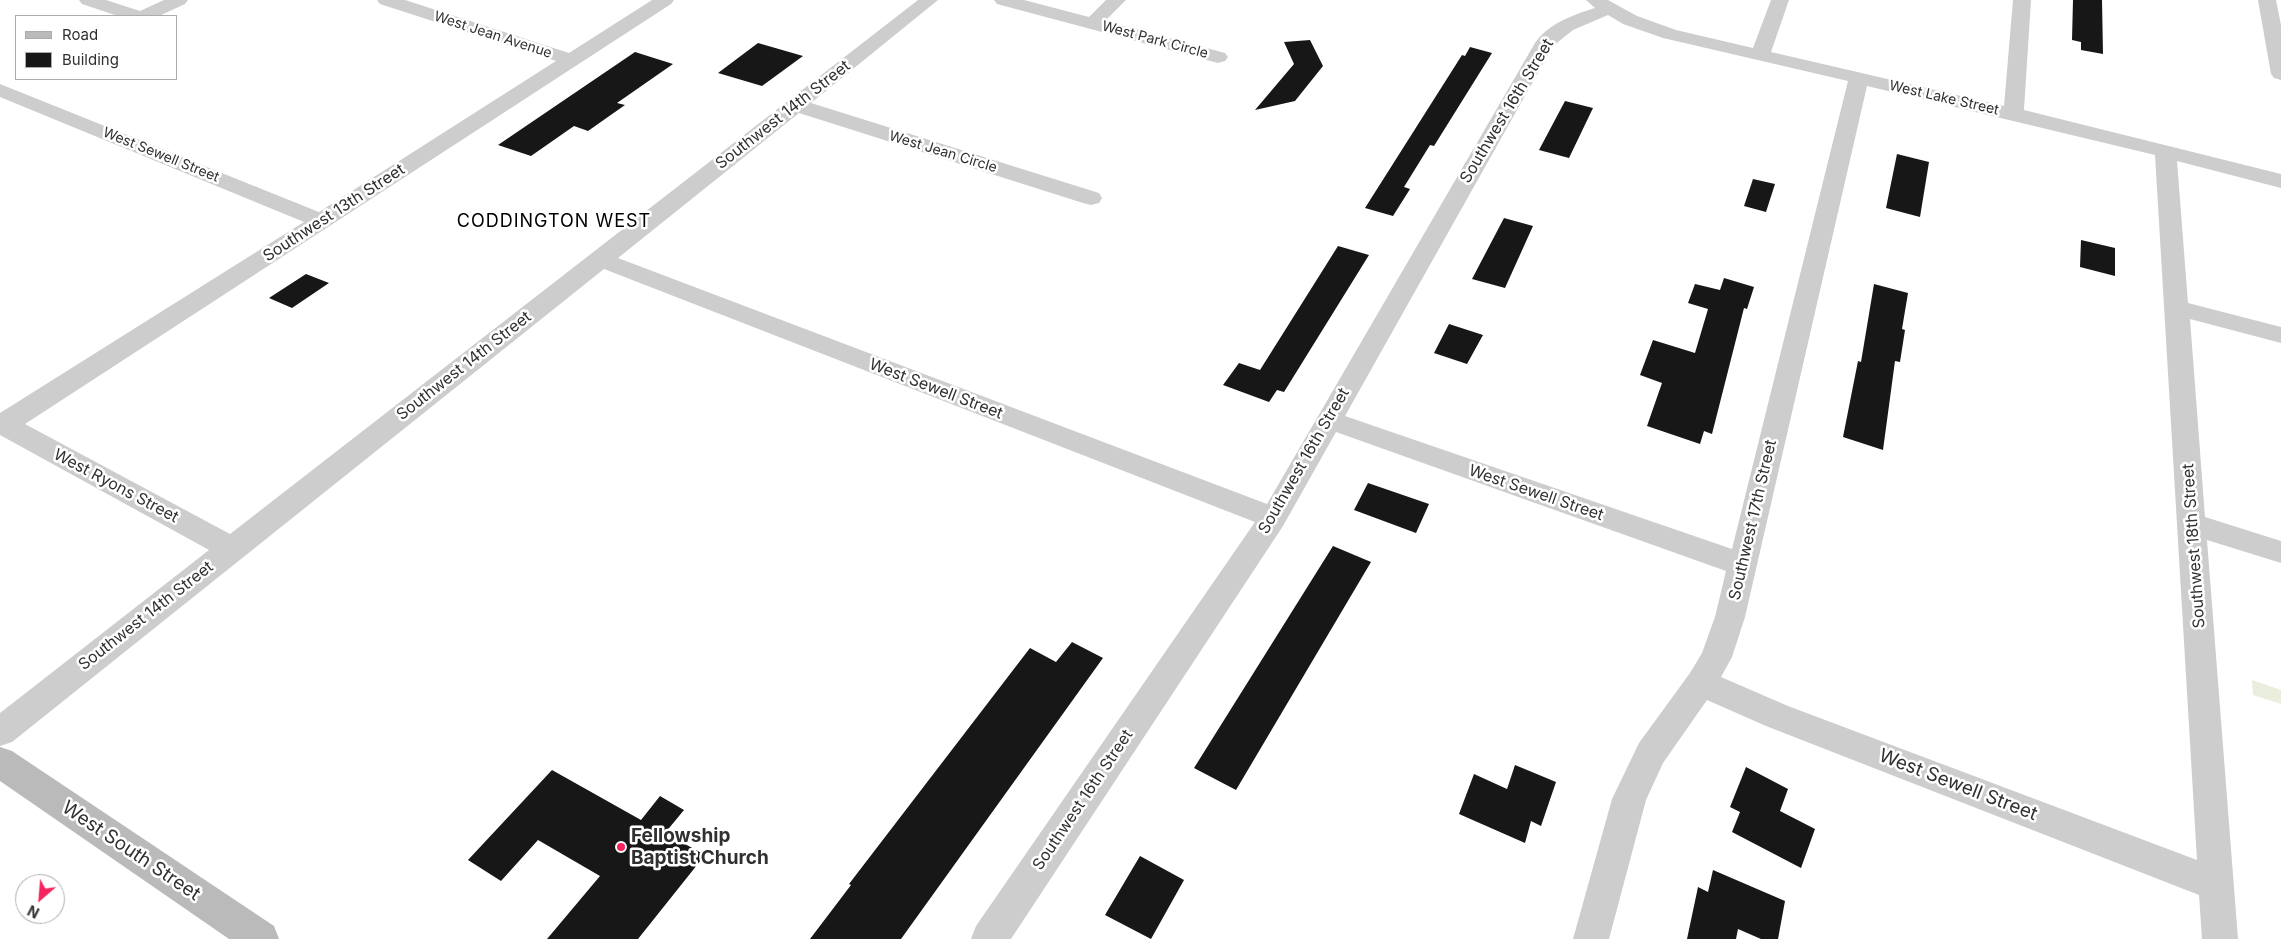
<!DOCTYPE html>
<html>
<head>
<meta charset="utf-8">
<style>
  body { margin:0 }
  #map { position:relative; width:2281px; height:939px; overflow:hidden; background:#fff; font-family:Inter,sans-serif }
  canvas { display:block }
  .legend { position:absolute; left:15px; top:15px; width:162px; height:65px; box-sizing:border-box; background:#fff; border:1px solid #acacac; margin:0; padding:6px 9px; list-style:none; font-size:15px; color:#303030 }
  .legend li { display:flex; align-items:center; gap:10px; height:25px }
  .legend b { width:25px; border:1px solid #acacac }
  .north { position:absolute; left:15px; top:874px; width:50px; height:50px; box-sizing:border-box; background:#fff; border:1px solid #acacac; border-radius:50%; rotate:207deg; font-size:14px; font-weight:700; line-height:20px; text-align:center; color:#303030 }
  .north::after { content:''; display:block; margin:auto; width:18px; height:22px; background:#f52460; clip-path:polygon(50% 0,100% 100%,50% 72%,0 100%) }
</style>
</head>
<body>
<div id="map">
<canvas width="2281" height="939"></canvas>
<ul class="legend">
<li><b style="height:6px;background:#bababa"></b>Road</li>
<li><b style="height:14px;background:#171717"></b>Building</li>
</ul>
<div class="north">N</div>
</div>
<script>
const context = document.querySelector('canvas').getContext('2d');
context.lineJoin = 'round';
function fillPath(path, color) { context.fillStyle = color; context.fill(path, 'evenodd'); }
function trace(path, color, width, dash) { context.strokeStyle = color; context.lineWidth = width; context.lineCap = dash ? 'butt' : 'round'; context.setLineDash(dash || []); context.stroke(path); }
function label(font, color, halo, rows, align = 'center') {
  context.font = font + ' Inter,sans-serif'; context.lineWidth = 5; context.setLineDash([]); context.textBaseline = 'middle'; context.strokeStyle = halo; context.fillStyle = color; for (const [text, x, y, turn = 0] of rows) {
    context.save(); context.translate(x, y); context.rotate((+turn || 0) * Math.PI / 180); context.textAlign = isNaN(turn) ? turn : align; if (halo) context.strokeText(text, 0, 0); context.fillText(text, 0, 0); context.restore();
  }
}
const green = new Path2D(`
  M2252,680L2281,690V704L2253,695Z`);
const building = new Path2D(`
  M2073,0H2102L2103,54L2081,50V42L2072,40Z
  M1310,40L1323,66L1295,101L1255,110L1294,64L1284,42Z
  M758,43L803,56L762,86L718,73Z
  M1470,47L1492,53L1434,146L1430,145L1404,187L1410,189L1393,216L1365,208L1462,55L1465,56Z
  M635,52L673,64L617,103L625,105L588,131L574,126L531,156L498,145Z
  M1565,101L1593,108L1569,158L1539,150Z
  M1897,154L1929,162L1920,217L1886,208Z
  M1753,179L1775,184L1766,212L1744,206Z
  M1504,218L1533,226L1505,288L1472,279Z
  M2081,240L2115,248V276L2080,267Z
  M1338,246L1369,255L1284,392L1277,390L1269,402L1223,385L1239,363L1260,370Z
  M306,274L329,283L292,308L269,298Z
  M1724,278L1754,287L1747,309L1744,308L1712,434L1704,431L1700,444L1647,426L1662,383L1640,375L1653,340L1695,353L1708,309L1688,303L1695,284L1720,290Z
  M1874,284L1908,293L1902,329L1905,330L1900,362L1895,361L1883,450L1843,437L1858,361L1861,362Z
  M1449,324L1483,335L1467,364L1434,353Z
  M1368,483L1429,504L1416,533L1354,510Z
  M1333,546L1371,562L1236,790L1194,768Z
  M1072,642L1103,658L901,939H810L851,885L849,884L1030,648L1056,662Z
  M1515,765L1556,782L1541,826L1531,821L1525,843L1459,814L1474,774L1507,789Z
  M1746,767L1788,789L1780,811L1815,829L1801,868L1732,832L1740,812L1730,807Z
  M552,770L641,820L660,796L684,810L665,833L705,855L638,939H547L600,876L538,840L501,881L468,860Z
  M1140,856L1184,880L1151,939L1105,915Z
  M1713,870L1785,901L1778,939H1761L1738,929L1736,939H1687L1698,887L1708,892Z`);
const street = new Path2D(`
  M79,0H106L140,11L164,0H188L185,4L159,16H118L82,4Z
  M377,0H405L569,53L652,0H674L671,4L25,424L230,534L918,0H938L811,103L1099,193L1102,198L1099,203L1091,205L1083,203L799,113L618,258L1267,504L1535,43C1549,23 1573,15 1595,8L1586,0H1608L1637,16L1676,30L1753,48L1771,0H1789L1771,52L2004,106L2013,0H2031L2024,110L2281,174V188L2177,161L2188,303L2281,327V343L2190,319L2205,517L2281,541V563L2207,540L2238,939H2202L2199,895L1766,726L1707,700L1663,763L1646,800L1609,939H1573L1612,799L1639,743L1690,673L1702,653L1715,617L1726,571L1336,432L1283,526L1011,939H971L976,926L1255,522L604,269L12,742L0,746V713L209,550L0,435V413L304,222L0,97V84L319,212L556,61L380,4ZM1608,15L1623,24L1663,38L1848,81L1732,549L1345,416L1553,46L1573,30ZM1867,86L2155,155L2197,860L1788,706L1721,677L1732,657L1745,617Z
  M994,0H1024L1089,17L1106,0H1126L1105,21L1225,53L1228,57L1225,61L1218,63L997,4Z
  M2258,0H2276L2281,25V80L2274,78L2271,74Z`);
const secondary = new Path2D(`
  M0,747L12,751L274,926L279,939H229L0,781Z`);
const markers = [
  [621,847,5,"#f52460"]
];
const farStreetnames = [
  ["West Jean Avenue",493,35,18],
  ["West Park Circle",1155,40,15],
  ["West Lake Street",1944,98,13],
  ["West Jean Circle",943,152,17],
  ["West Sewell Street",161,155,22]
];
const streetNames = [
  ["Southwest 16th Street",1507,111,-59],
  ["Southwest 14th Street",783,115,-38],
  ["Southwest 13th Street",334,213,-33],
  ["Southwest 14th Street",464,366,-38],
  ["West Sewell Street",936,389,21],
  ["Southwest 16th Street",1304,461,-60],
  ["West Ryons Street",116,486,28],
  ["West Sewell Street",1536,493,19],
  ["Southwest 17th Street",1753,520,-77],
  ["Southwest 18th Street",2194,546,-94],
  ["Southwest 14th Street",146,616,-38],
  ["Southwest 16th Street",1083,800,-56]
];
const neighbourhoodNames = [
  ["CODDINGTON WEST",554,222]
];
const nearStreetnames = [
  ["West Sewell Street",1958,785,21],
  ["West South Street",131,851,34]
];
const nearPoinames = [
  ["Fellowship",631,836],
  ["Baptist Church",631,858]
];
fillPath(green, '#eaeedd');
fillPath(building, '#171717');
fillPath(street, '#cdcdcd');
fillPath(secondary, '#bababa');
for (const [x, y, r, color] of markers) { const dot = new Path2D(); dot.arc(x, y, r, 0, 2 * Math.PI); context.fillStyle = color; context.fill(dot); trace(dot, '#fff', 2); }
label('14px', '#303030', '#fff', farStreetnames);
label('16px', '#303030', '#fff', streetNames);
context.letterSpacing = '1px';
label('18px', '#000', '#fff', neighbourhoodNames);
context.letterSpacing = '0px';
label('19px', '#303030', '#fff', nearStreetnames);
label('bold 19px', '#303030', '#fff', nearPoinames, 'left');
</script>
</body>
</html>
